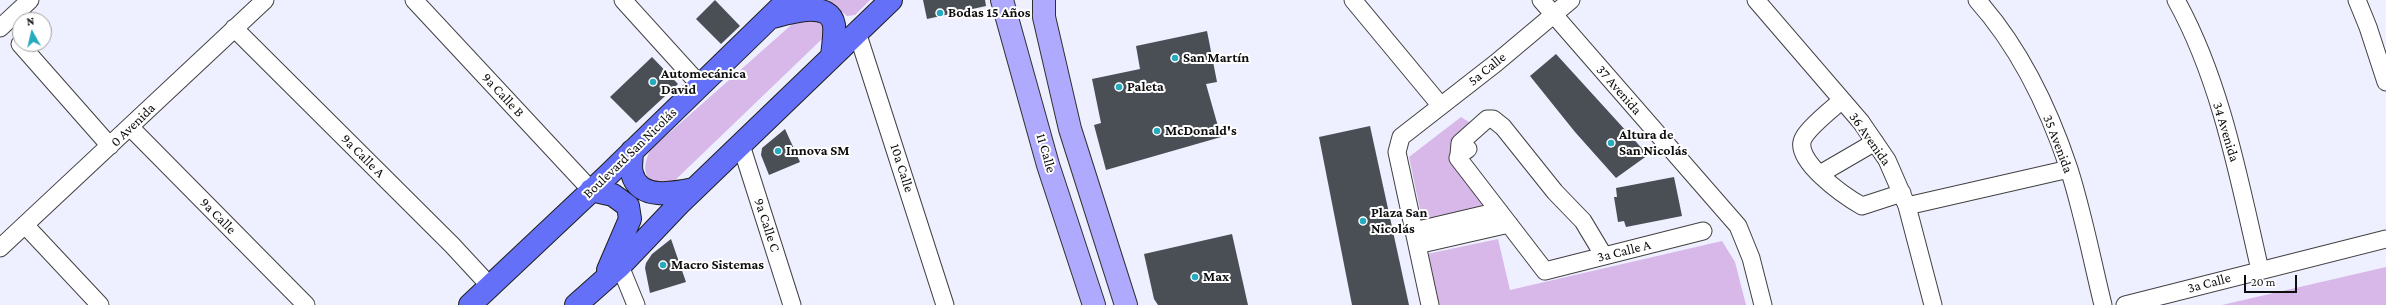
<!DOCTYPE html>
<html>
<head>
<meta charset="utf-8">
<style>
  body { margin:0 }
  #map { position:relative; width:2386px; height:305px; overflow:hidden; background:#eeefff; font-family:"Crimson Pro",serif }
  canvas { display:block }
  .north { position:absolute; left:12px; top:12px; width:40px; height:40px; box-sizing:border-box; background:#fff; border:1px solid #9f9f9f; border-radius:50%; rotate:352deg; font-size:11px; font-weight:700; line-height:16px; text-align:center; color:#0e0e0e }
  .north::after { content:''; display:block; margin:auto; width:14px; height:18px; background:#26aabd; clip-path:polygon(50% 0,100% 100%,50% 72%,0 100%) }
  .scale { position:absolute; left:2244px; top:275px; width:53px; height:18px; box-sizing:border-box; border:2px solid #0e0e0e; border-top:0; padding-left:5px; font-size:12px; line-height:14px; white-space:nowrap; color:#0e0e0e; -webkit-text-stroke:3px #fff; paint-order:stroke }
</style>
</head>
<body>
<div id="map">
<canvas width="2386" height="305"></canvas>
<div class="north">N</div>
<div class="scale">20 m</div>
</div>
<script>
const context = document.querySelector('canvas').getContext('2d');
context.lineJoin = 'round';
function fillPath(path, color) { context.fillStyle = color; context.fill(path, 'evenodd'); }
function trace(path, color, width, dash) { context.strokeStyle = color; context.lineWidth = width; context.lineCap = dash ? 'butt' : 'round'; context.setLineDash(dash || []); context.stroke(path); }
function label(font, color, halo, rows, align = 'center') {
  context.font = font + ' "Crimson Pro",serif'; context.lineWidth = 4; context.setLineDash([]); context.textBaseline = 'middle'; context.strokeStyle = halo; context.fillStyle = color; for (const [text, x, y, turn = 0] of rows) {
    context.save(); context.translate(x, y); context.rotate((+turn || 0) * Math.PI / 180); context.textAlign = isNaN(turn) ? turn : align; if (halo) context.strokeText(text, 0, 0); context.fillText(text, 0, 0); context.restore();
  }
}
const green = new Path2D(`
  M828,0H870L855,15L847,16Z
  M798,19L819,20L824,31L822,39L669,186C644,185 640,169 651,149Z
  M1461,117L1472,124L1458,137L1482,201L1480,211L1423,224L1409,157Z
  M1498,239L1510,290L1722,241L1735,262L1746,305H1439L1427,254Z
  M2386,267V305H2222Z`);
const building = new Path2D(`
  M715,0L740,26L721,44L696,19Z
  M923,0H985L986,6L927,19Z
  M1207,31L1217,82L1206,84L1221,137L1106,170L1094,125L1101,123L1092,79L1140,69L1136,46Z
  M1556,54L1648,155L1616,178L1575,132L1530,76Z
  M652,57L678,84L636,123L610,97Z
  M1370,126L1409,305H1352L1319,137Z
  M785,129L800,162L769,175L761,155L762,148Z
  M1674,177L1682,216L1626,227L1624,221L1618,222L1614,197H1617L1616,188Z
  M1232,234L1248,305H1158L1154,299L1144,254Z
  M671,239L686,282L650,293L645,268L646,263L652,254Z`);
const minor = new Path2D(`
  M414,0L591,190
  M623,0L700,85
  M1353,0L1441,106
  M1541,0L1738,226L1751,258L1763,305
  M1756,0L1861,122L1887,160L1907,206L1933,305
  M1977,0C2020,48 2049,109 2069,169C2083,213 2092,260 2103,305
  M2176,0C2221,81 2239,179 2260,270
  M2357,0L2368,27L2386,82
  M0,28L30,0
  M234,28L452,245L490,286
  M857,32L945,305
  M20,44L110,146
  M1842,100C1831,110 1811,125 1804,137C1790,159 1846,197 1862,206L1902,193
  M131,128L306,305
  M741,145L792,305
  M1468,149L1459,155L1458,158L1545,271L1703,231
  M1459,155L1460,143L1487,119H1493L1503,127L1555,192L1583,221L1604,256
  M1820,174L1875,142
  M1907,206L2069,169
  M25,225L100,305
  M1414,231L1499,211
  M1417,245L1509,224
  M0,248L265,0
  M620,266L636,305
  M1430,305L1397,152L1401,137L1496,63L1571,0
  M2125,305L2386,239`);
const secondary = new Path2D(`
  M1002,0L1048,165L1094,305
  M1044,0V17L1070,129L1126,305`);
const primary = new Path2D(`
  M773,17C791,12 830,0 834,25C835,35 833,46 832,56
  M632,151C632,158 630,167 632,173C638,201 675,193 694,189
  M591,190L613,195L628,206L630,219L608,270
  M470,305L607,176L788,0
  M576,305L620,266L681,202L891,0`);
const markers = [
  [940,13,4,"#26aabd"],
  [1175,58,4,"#26aabd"],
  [653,82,4,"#26aabd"],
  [1119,87,4,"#26aabd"],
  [1157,131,4,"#26aabd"],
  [1611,143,4,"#26aabd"],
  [778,151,4,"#26aabd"],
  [1363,221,4,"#26aabd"],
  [663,265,4,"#26aabd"],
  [1195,277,4,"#26aabd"]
];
const poiNames = [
  ["Bodas 15 Años",948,13],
  ["San Martín",1183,58],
  ["Automecánica",661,74],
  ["David",661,90],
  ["Paleta",1127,87],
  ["McDonald's",1165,131],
  ["Altura de",1619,135],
  ["San Nicolás",1619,151],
  ["Innova SM",786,151],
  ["Plaza San",1371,213],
  ["Nicolás",1371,229],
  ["Macro Sistemas",671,265],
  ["Max",1203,277]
];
const streetNames = [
  ["5a Calle",1487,69,-39],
  ["37 Avenida",1619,90,49],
  ["9a Calle B",503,95,47],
  ["0 Avenida",133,125,-44],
  ["34 Avenida",2226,132,73],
  ["36 Avenida",1870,139,55],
  ["35 Avenida",2058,144,69],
  ["Boulevard San Nicolás",630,153,-44],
  ["11 Calle",1046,153,74],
  ["9a Calle A",363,156,45],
  ["10a Calle",902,168,72],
  ["9a Calle",218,216,45],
  ["9a Calle C",767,225,72],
  ["3a Calle A",1624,251,-14],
  ["3a Calle",2209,283,-15]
];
fillPath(green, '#d8b8e9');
fillPath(building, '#4a4f56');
trace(minor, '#414141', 19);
trace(secondary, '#303030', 24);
trace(primary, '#1f1f1f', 24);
trace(minor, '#fff', 17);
trace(secondary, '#afaafe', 22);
trace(primary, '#6570f8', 22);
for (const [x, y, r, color] of markers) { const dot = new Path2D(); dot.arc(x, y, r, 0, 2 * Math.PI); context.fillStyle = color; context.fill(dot); trace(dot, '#fff', 1.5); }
label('bold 14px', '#0e0e0e', '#fff', poiNames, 'left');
label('14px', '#0e0e0e', '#fff', streetNames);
</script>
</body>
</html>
